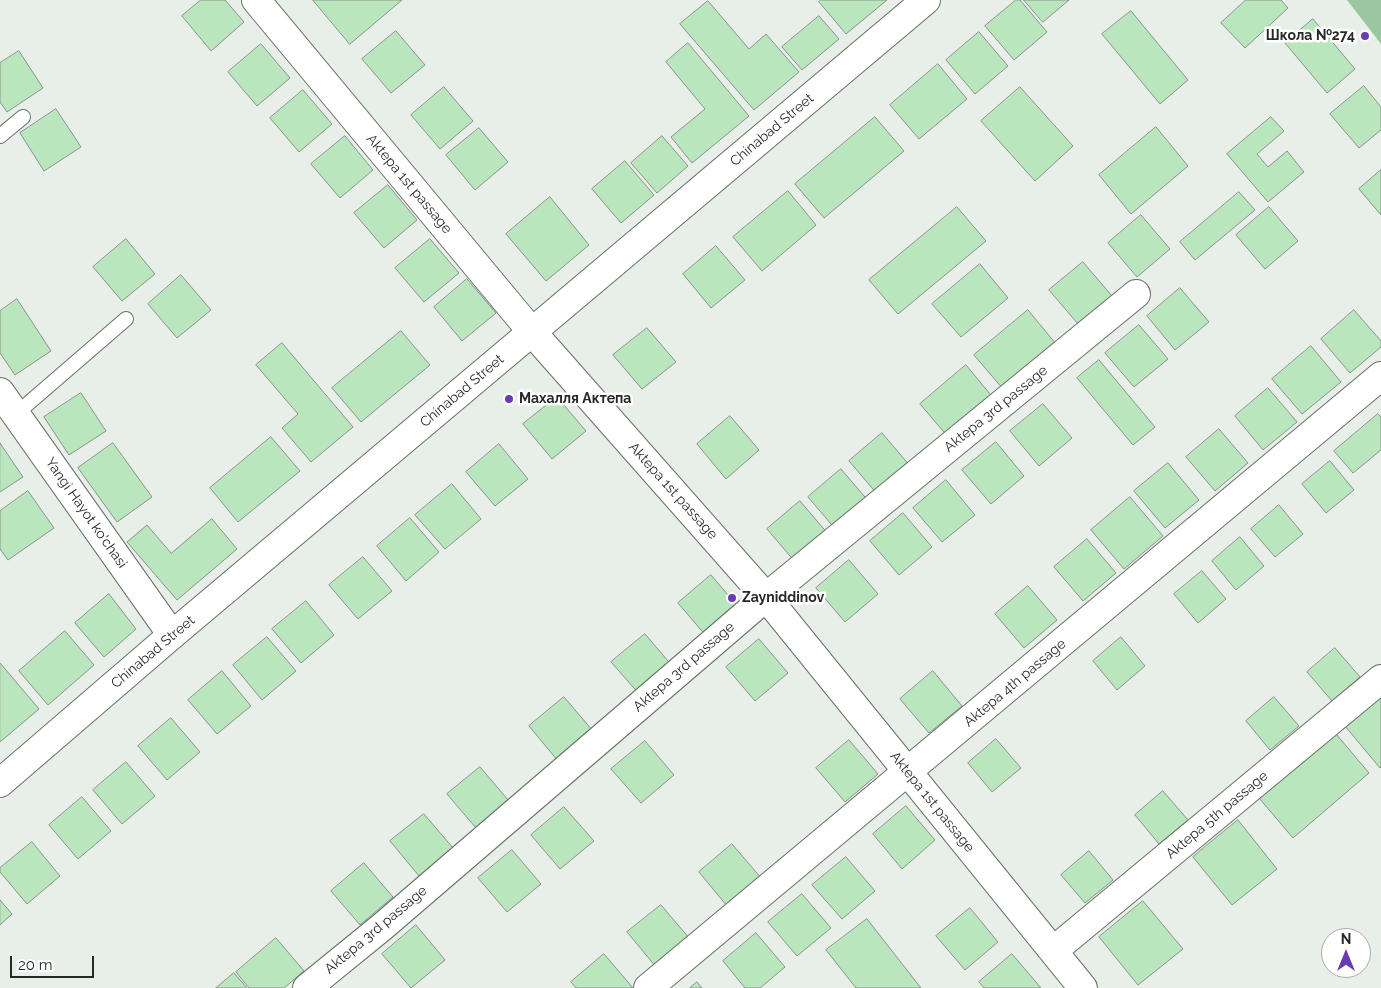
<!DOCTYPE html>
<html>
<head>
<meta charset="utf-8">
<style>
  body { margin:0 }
  #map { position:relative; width:1381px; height:988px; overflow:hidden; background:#e8efe8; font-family:Raleway,sans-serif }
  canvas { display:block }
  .north { position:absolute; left:1321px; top:928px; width:50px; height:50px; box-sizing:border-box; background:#fff; border:1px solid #a9a9a9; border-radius:50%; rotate:0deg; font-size:14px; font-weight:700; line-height:20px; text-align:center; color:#272927 }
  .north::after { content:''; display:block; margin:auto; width:18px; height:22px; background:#693ab1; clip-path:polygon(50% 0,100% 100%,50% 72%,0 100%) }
  .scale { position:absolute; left:10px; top:956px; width:84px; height:22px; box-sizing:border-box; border:2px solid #272927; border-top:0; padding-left:6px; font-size:15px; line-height:18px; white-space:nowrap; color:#272927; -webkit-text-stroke:4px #fff; paint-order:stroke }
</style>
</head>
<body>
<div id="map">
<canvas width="1381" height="988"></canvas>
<div class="north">N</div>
<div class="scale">20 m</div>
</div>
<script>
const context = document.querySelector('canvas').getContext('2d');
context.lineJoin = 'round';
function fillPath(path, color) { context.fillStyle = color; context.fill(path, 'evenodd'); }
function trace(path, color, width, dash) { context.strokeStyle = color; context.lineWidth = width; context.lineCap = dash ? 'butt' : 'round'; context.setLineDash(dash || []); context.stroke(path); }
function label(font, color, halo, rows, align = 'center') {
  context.font = font + ' Raleway,sans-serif'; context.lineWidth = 5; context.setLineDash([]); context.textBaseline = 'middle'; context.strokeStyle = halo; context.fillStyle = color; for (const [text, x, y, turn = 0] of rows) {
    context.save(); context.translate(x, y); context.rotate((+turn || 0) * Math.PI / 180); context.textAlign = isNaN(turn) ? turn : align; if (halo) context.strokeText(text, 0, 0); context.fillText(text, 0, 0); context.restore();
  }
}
const green = new Path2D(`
  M1347,0H1381V44Z`);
const building = new Path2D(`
  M201,0H225L244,22L211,51L182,16Z
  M313,0H402L350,44Z
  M821,0H887L846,34L819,2Z
  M1016,0H1020L1047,32L1014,60L985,26Z
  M1024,0H1069L1043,22Z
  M1246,0H1281L1288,8L1245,48L1221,23Z
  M708,1L749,49L766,34L799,72L754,110L680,24Z
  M1131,11L1188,80L1160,104L1102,34Z
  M819,16L839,39L802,70L782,47Z
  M1313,19L1355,69L1327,93L1285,43Z
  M396,31L425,65L391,93L362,59Z
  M979,32L1008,66L975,94L946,60Z
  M688,43L749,116L692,163L671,137L705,109L666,62Z
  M261,44L290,78L257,106L228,72Z
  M19,51L43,88L7,112L0,102V63Z
  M938,64L967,99L919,139L890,105Z
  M1364,86L1381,107V130L1359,148L1330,114Z
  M444,87L473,121L440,149L411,115Z
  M1020,87L1073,146L1035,181L981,121Z
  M303,90L332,124L299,152L270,118Z
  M56,109L81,147L44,171L20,133Z
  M875,117L904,151L824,218L795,184Z
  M1271,117L1284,131L1257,154L1268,167L1287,151L1304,172L1268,202L1227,154Z
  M1156,127L1188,166L1131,214L1099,175Z
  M479,128L508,162L475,190L446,155Z
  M345,136L373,170L340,198L311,164Z
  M662,136L688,166L657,193L631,163Z
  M625,161L654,195L621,223L592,189Z
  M1381,170V215L1359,189Z
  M388,185L417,220L384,248L354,213Z
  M788,191L816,225L762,271L733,237Z
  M1239,192L1255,210L1195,260L1180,242Z
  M550,197L589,245L546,281L506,234Z
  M957,207L986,241L898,314L869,280Z
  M1269,207L1298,241L1265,269L1236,235Z
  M1141,215L1170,249L1137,277L1108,243Z
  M126,239L155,274L122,301L93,267Z
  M430,239L459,273L424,302L395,268Z
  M716,246L745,280L711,308L683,274Z
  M1083,262L1112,296L1078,324L1049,290Z
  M980,264L1008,298L961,337L932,304Z
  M181,275L211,310L177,338L148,304Z
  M467,279L496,313L462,341L434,307Z
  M1180,288L1209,322L1175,350L1147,316Z
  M17,299L51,351L15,375L0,353V311Z
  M1028,310L1056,344L1003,389L974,355Z
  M1354,310L1381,341V347L1350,373L1321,339Z
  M1139,325L1168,359L1134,387L1105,353Z
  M647,328L676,362L642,389L613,355Z
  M401,331L430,365L361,422L332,388Z
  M282,343L353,427L311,462L282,428L298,414L256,365Z
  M1311,346L1341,382L1302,414L1272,379Z
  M1099,360L1155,427L1133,445L1077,378Z
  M966,365L995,400L949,438L920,404Z
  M1268,388L1297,422L1263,450L1235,416Z
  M81,393L106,431L69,455L44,417Z
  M557,397L586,431L552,459L523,424Z
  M1043,404L1072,438L1039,466L1010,431Z
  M1378,414L1381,417V450L1353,473L1334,451Z
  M730,416L759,450L726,479L697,444Z
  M1219,429L1248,463L1215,491L1186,457Z
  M882,433L911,467L878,495L849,461Z
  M271,437L300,471L238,522L210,488Z
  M996,442L1024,476L991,504L962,470Z
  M0,443L23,477L0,492Z
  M113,443L152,497L117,522L78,468Z
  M499,444L528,479L495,506L466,472Z
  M1330,461L1354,490L1326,513L1302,484Z
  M1168,463L1199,500L1165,528L1134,491Z
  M841,469L870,503L837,531L808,497Z
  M946,480L975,515L942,542L913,508Z
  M452,484L481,519L445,549L415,515Z
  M28,491L54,528L8,560L0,549V511Z
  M1130,497L1163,536L1124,569L1091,530Z
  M800,501L829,535L796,563L767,529Z
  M1279,505L1303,534L1275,557L1251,529Z
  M903,513L932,547L899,575L870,541Z
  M410,518L439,552L406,581L377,546Z
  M212,519L237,549L177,600L127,542L147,525L171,553Z
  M1240,537L1264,566L1236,590L1212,561Z
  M1087,539L1116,573L1083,601L1054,567Z
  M363,557L392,591L358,619L329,585Z
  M849,560L878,594L845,622L816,588Z
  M1202,571L1226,599L1198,623L1174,594Z
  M711,575L740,609L707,637L678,603Z
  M1028,586L1057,620L1024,648L995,614Z
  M109,594L136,629L104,657L75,623Z
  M306,601L334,635L301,663L272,629Z
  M65,631L94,665L48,705L19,671Z
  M645,634L674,668L641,696L611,662Z
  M267,637L296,671L262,700L233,665Z
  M1121,637L1145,666L1117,690L1093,661Z
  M759,639L788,673L755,701L726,667Z
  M1335,648L1360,677L1332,701L1307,672Z
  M0,663L39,709L0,742Z
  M222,671L251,706L217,734L188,700Z
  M933,671L962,706L929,733L900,699Z
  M564,697L593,731L558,761L529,726Z
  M1274,697L1299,726L1270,750L1246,721Z
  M1381,697V767L1380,768L1345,726Z
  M171,718L200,752L167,780L138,746Z
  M1336,734L1369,773L1293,838L1259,798Z
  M996,739L1021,768L992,792L968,763Z
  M849,740L878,774L845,802L816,768Z
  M645,741L674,775L641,803L611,769Z
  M126,762L155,796L122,824L93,790Z
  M480,767L509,801L476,828L447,794Z
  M1163,791L1188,820L1159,844L1135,815Z
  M82,797L111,831L78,859L49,825Z
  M906,806L935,840L902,869L873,834Z
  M564,807L594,841L560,869L531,835Z
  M424,814L453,848L419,876L390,841Z
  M1238,820L1277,869L1232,905L1193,857Z
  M32,842L60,876L27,904L0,872V868Z
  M732,844L761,878L727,906L699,872Z
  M512,850L541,884L507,912L478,878Z
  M1089,851L1113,880L1085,903L1061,875Z
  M846,857L875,891L842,919L812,885Z
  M364,863L393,897L360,925L331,891Z
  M802,894L831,928L797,956L768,922Z
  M0,900L12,914L0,925Z
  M1143,901L1183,949L1138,985L1099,937Z
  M661,905L690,939L656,967L627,932Z
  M970,908L998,942L965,970L936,936Z
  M867,919L921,988H856L826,950Z
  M416,925L445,960L411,988L382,954Z
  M756,933L785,967L760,988H745L723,961Z
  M276,938L304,971L284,988H249L236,972Z
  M604,954L633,988H576L571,982Z
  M1012,954L1041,988H984L979,982Z
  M234,973L247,988H216Z
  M697,982L702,988H690Z`);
const lane = new Path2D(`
  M0,136L23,117
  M16,414L126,319`);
const street = new Path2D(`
  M256,0L532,332L766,597L1083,988
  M0,392L172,635
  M1053,951L1381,679
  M307,988L382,927L766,597L1136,294
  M648,988L1381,376`);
const secondary = new Path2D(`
  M0,783L172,635L926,0`);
const markers = [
  [1365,36,5,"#693ab1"],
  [509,399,5,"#693ab1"],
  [732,598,5,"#693ab1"]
];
const poiNames = [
  ["Школа №274",1355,36,"right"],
  ["Махалля Актепа",519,399],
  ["Zayniddinov",742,598]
];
const streetNames = [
  ["Chinabad Street",772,130,-40],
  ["Aktepa 1st passage",409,184,50],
  ["Chinabad Street",462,391,-40],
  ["Aktepa 3rd passage",996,409,-39],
  ["Aktepa 1st passage",673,491,48],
  ["Yangi Hayot ko'chasi",86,513,55],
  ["Chinabad Street",153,652,-40],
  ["Aktepa 3rd passage",684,667,-41],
  ["Aktepa 4th passage",1015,683,-40],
  ["Aktepa 1st passage",932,802,51],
  ["Aktepa 5th passage",1217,815,-40],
  ["Aktepa 3rd passage",376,930,-40]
];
fillPath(green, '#9cc6a0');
fillPath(building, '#bae6bd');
trace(building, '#8b918b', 1);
trace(lane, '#696f69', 16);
trace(street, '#696f69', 30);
trace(secondary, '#696f69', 30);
trace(lane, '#fff', 14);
trace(street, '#fff', 28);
trace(secondary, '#fff', 28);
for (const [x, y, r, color] of markers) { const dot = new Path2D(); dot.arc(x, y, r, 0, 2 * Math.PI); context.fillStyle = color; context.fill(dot); trace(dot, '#fff', 2); }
label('bold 14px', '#272927', '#fff', poiNames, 'left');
label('14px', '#272927', '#fff', streetNames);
</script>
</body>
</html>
